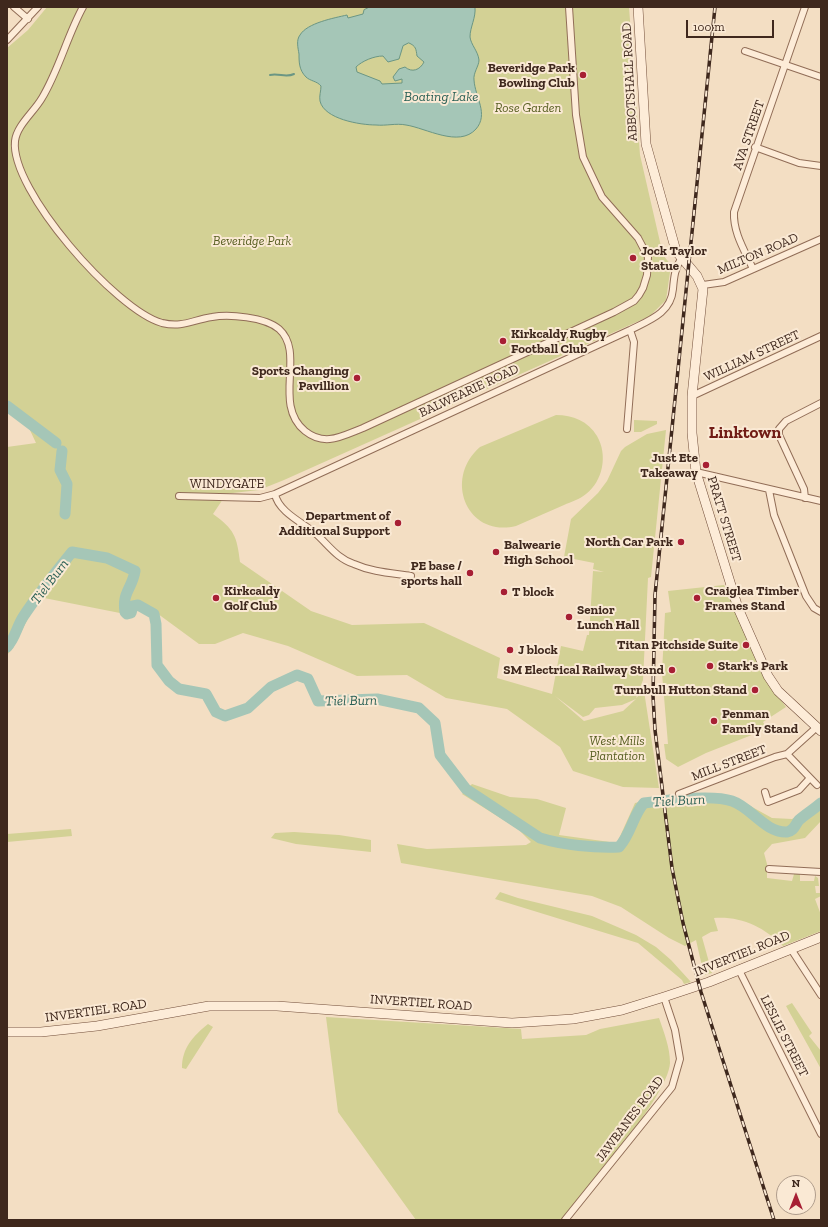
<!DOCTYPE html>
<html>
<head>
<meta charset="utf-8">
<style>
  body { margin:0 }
  #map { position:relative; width:828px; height:1227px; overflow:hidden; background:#f3dec3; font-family:"Zilla Slab",serif }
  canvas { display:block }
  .frame { position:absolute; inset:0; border:8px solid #3f281d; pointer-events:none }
  .north { position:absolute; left:776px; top:1175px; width:40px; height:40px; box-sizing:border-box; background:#fae9d4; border:1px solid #af9c8b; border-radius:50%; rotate:0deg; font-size:11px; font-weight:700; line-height:16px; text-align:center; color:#3f281d }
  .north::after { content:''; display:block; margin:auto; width:14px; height:18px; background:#a71f34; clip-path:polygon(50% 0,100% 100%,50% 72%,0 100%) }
  .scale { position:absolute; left:686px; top:20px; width:88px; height:18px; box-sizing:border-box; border:2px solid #3f281d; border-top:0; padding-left:5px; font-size:12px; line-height:14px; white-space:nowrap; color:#3f281d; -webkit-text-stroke:3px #fae9d4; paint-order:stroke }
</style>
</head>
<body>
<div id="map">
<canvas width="828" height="1227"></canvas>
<div class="frame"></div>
<div class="north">N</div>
<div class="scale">100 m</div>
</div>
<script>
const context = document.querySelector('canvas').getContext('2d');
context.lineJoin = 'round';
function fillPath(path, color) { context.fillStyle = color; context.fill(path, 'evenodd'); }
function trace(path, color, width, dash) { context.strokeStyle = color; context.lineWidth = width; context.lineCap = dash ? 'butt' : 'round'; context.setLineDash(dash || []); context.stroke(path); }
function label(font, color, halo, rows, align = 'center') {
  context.font = font + ' "Zilla Slab",serif'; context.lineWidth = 4; context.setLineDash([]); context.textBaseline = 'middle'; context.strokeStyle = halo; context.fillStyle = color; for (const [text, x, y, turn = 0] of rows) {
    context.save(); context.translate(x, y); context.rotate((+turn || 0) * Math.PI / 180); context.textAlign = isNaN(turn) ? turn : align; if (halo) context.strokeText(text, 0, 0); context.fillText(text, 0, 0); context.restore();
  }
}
const green = new Path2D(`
  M47,7H629L640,155L663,255L671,265L666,300L650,316L284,480L259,490L224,494L223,499L213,514C234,529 237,536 240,562L311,611L352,625L424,623L500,658L497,678L552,694L561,646L583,651L587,635H589L593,571L604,572L593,569L594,563L564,557L571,519L598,493L607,481L621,451L625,447L647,434L666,430L651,577L648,578L643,680L636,698L644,691L659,788L623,787L573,771L560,747L507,709L446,698L407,675L357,676L288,646L243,633L215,644H199L154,611L140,610L125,614L39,597L13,648L7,655V447L36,443L29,428L7,412V48L28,30ZM555,696L583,717L589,715L595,708L622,705L636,699L623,711L584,721Z
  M556,415C573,415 588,421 597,436C608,455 603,481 586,494C580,499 571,502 564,505C548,512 532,519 516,526C467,538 443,479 480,447Z
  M634,420L657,421V424L641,432H634Z
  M724,585L731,597L761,672L786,707L763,722L767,729L706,753L678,767L666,759L664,744H668L662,673L665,613L671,612L668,591Z
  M472,784L510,797L537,799L566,808L559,835L617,843L635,803L644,801L718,795L736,798L772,818L792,819L821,800V821L805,838L772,844L764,853L767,864V878L792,881L794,874H800V881H814L815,876L818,878L819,886H815L816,893H820L821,896L815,899L821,915V931L783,946C764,927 741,916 714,918L718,931L711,932L702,937L712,973L704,975L696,940L685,946L669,938L621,907L592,896L401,863L397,844L427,849L526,845L531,842L518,829L462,794Z
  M71,829L72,836L7,842V834Z
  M294,832L339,835L371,840V852L296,844L271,838L275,833Z
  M500,892L518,898L592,916L636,935L656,947L671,960L691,982L684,984L682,980L638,943L495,899Z
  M792,1003L812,1033L809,1036L821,1051V1069L786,1006Z
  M326,1017L521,1029L522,1039L586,1035L600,1029L659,1018C664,1033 670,1047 670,1063C668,1097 585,1190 561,1220H416L338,1112Z
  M208,1024L213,1027L186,1069L182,1068C182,1048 193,1036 208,1024Z`);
const water = new Path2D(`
  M370,7H475C476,18 470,27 470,37C471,45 478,51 479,60C479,66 473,73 474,80C475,97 489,114 476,129C459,148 426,128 406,125C396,123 386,126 376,125C360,125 324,119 320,101C319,96 321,91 321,86C317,81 310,81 306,77C299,70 299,62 299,54C298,48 296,40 300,35C307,23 334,18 347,15L348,18L363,14L364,10ZM409,43C416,46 416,49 417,56L424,62C420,70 412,73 405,67L399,69L393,77L395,81L402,79V83L382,84L380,81L357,72L356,67C362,61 374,56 383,56L388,62L399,59L403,46Z`);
const stream = new Path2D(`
  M270,75C279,73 286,78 294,74`);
const river = new Path2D(`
  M7,406L56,443
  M62,451L60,470L67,484L65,514
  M7,647C15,639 17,626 23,617C38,594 55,573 72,552L107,558L135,571C132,589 122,592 125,612L127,614L131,613L133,606L138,605L154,614L156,624L157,665L169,681L179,689L206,694L216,712L225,716L248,708L271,687L297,675L308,679L318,701L377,699L419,708L435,723L440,755L466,789L540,838C563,845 594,848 619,847C631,834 633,815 644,803C666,800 712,794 732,801C751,807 765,833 787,832C794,831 795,825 799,820C806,814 814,809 821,803`);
const street = new Path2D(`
  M14,7L28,19
  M83,7C67,36 59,70 42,98C34,112 17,125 15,141C10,190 116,310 162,323C183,328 192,320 212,317C229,314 265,317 279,329C306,353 272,404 305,431C325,447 342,436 363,428L614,312L634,301L639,295L643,288L647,275L648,257L638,238L602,197L583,157L576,115L569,7
  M7,40L38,7
  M745,51L821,77
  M755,147L799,163L821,166
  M753,269C745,251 733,233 734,212L805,7
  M703,285L724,282L821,239
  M692,396L821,336
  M627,429L634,342L630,330
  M696,472L821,501
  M769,490L774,515L806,596L814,608L821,612
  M275,494C278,511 301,522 314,532C328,544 336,558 354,564C372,572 391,573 411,576
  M179,496L260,498L275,494L630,330C650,320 671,313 673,289C674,277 675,268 681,259
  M805,498L804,489L779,435V429L786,421L821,403
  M787,754L817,785
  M765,792L768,802L799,790L810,778
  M679,794L775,757L787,754L817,727
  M769,869L821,872
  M791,949L821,995
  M739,970L821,1134
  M565,1220L672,1087L680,1059L675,1030L664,997`);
const secondary = new Path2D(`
  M638,7L646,144L676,251L697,276L703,289L692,396V433L696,472L738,608L768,676L778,691L821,731
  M7,1032H41L97,1026L209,1006H277L512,1023L573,1019L622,1010L664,997L709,982L821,937`);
const rail = new Path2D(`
  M715,7L655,595L653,696L655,730L672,868L683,923L701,992L774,1220`);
const markers = [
  [583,75,4,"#a71f34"],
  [633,258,4,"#a71f34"],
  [503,341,4,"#a71f34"],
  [357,378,4,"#a71f34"],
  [706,465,4,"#a71f34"],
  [398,523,4,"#a71f34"],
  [681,542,4,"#a71f34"],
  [496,552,4,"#a71f34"],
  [470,573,4,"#a71f34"],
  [504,592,4,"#a71f34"],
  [216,598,4,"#a71f34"],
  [697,598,4,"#a71f34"],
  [569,617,4,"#a71f34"],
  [746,645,4,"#a71f34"],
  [510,650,4,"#a71f34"],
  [710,666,4,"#a71f34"],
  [672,670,4,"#a71f34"],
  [755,690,4,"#a71f34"],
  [714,721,4,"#a71f34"]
];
const poiNames = [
  ["Beveridge Park",575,68,"right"],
  ["Bowling Club",575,83,"right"],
  ["Jock Taylor",641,251],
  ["Statue",641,266],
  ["Kirkcaldy Rugby",511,334],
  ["Football Club",511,349],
  ["Sports Changing",349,371,"right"],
  ["Pavillion",349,386,"right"],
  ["Just Ete",698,458,"right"],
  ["Takeaway",698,473,"right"],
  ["Department of",390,516,"right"],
  ["Additional Support",390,531,"right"],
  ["North Car Park",673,542,"right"],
  ["Balwearie",504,545],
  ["High School",504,560],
  ["PE base /",462,566,"right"],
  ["sports hall",462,581,"right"],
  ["Kirkcaldy",224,591],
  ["Golf Club",224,606],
  ["Craiglea Timber",705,591],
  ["Frames Stand",705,606],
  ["T block",512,592],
  ["Senior",577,610],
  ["Lunch Hall",577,625],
  ["Titan Pitchside Suite",738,645,"right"],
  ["J block",518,650],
  ["Stark's Park",718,666],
  ["SM Electrical Railway Stand",664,670,"right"],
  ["Turnbull Hutton Stand",747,690,"right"],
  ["Penman",722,714],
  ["Family Stand",722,729]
];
const streetNames = [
  ["ABBOTSHALL ROAD",630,82,-93],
  ["AVA STREET",749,135,-71],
  ["MILTON ROAD",758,254,-23],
  ["WILLIAM STREET",752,356,-25],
  ["BALWEARIE ROAD",469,391,-25],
  ["WINDYGATE",227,484],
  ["PRATT STREET",724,519,73],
  ["MILL STREET",729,763,-21],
  ["INVERTIEL ROAD",742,954,-22],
  ["INVERTIEL ROAD",421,1003,4],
  ["INVERTIEL ROAD",96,1011,-8],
  ["LESLIE STREET",784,1036,63],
  ["JAWBANES ROAD",630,1119,-53]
];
const parkNames = [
  ["Rose Garden",528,108],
  ["Beveridge Park",252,241],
  ["West Mills",617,741],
  ["Plantation",617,756]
];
const waterNames = [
  ["Boating Lake",441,97],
  ["Tiel Burn",50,582,-53],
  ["Tiel Burn",351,701,-1],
  ["Tiel Burn",679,801,-3]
];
const districtNames = [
  ["Linktown",745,433]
];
fillPath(green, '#d3d195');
fillPath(water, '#a5c6b7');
trace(water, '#6b9684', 1);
trace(stream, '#6b9684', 2);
trace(river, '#a5c6b7', 11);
trace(street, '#916d57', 8);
trace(secondary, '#724e3a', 10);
trace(street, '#fdecd8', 6);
trace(secondary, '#fdecd8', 9);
trace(rail, '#3f281d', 3.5);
trace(rail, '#fae9d4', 2, [6]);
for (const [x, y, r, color] of markers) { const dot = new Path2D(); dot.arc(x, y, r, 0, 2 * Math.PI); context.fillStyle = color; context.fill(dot); trace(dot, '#fae9d4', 1.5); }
label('bold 13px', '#3f281d', '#fae9d4', poiNames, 'left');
label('13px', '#3f281d', '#fae9d4', streetNames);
label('italic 13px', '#575e21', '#fae9d4', parkNames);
label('italic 14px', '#2a6055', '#fae9d4', waterNames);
label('bold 17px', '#711c16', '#fae9d4', districtNames);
</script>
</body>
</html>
